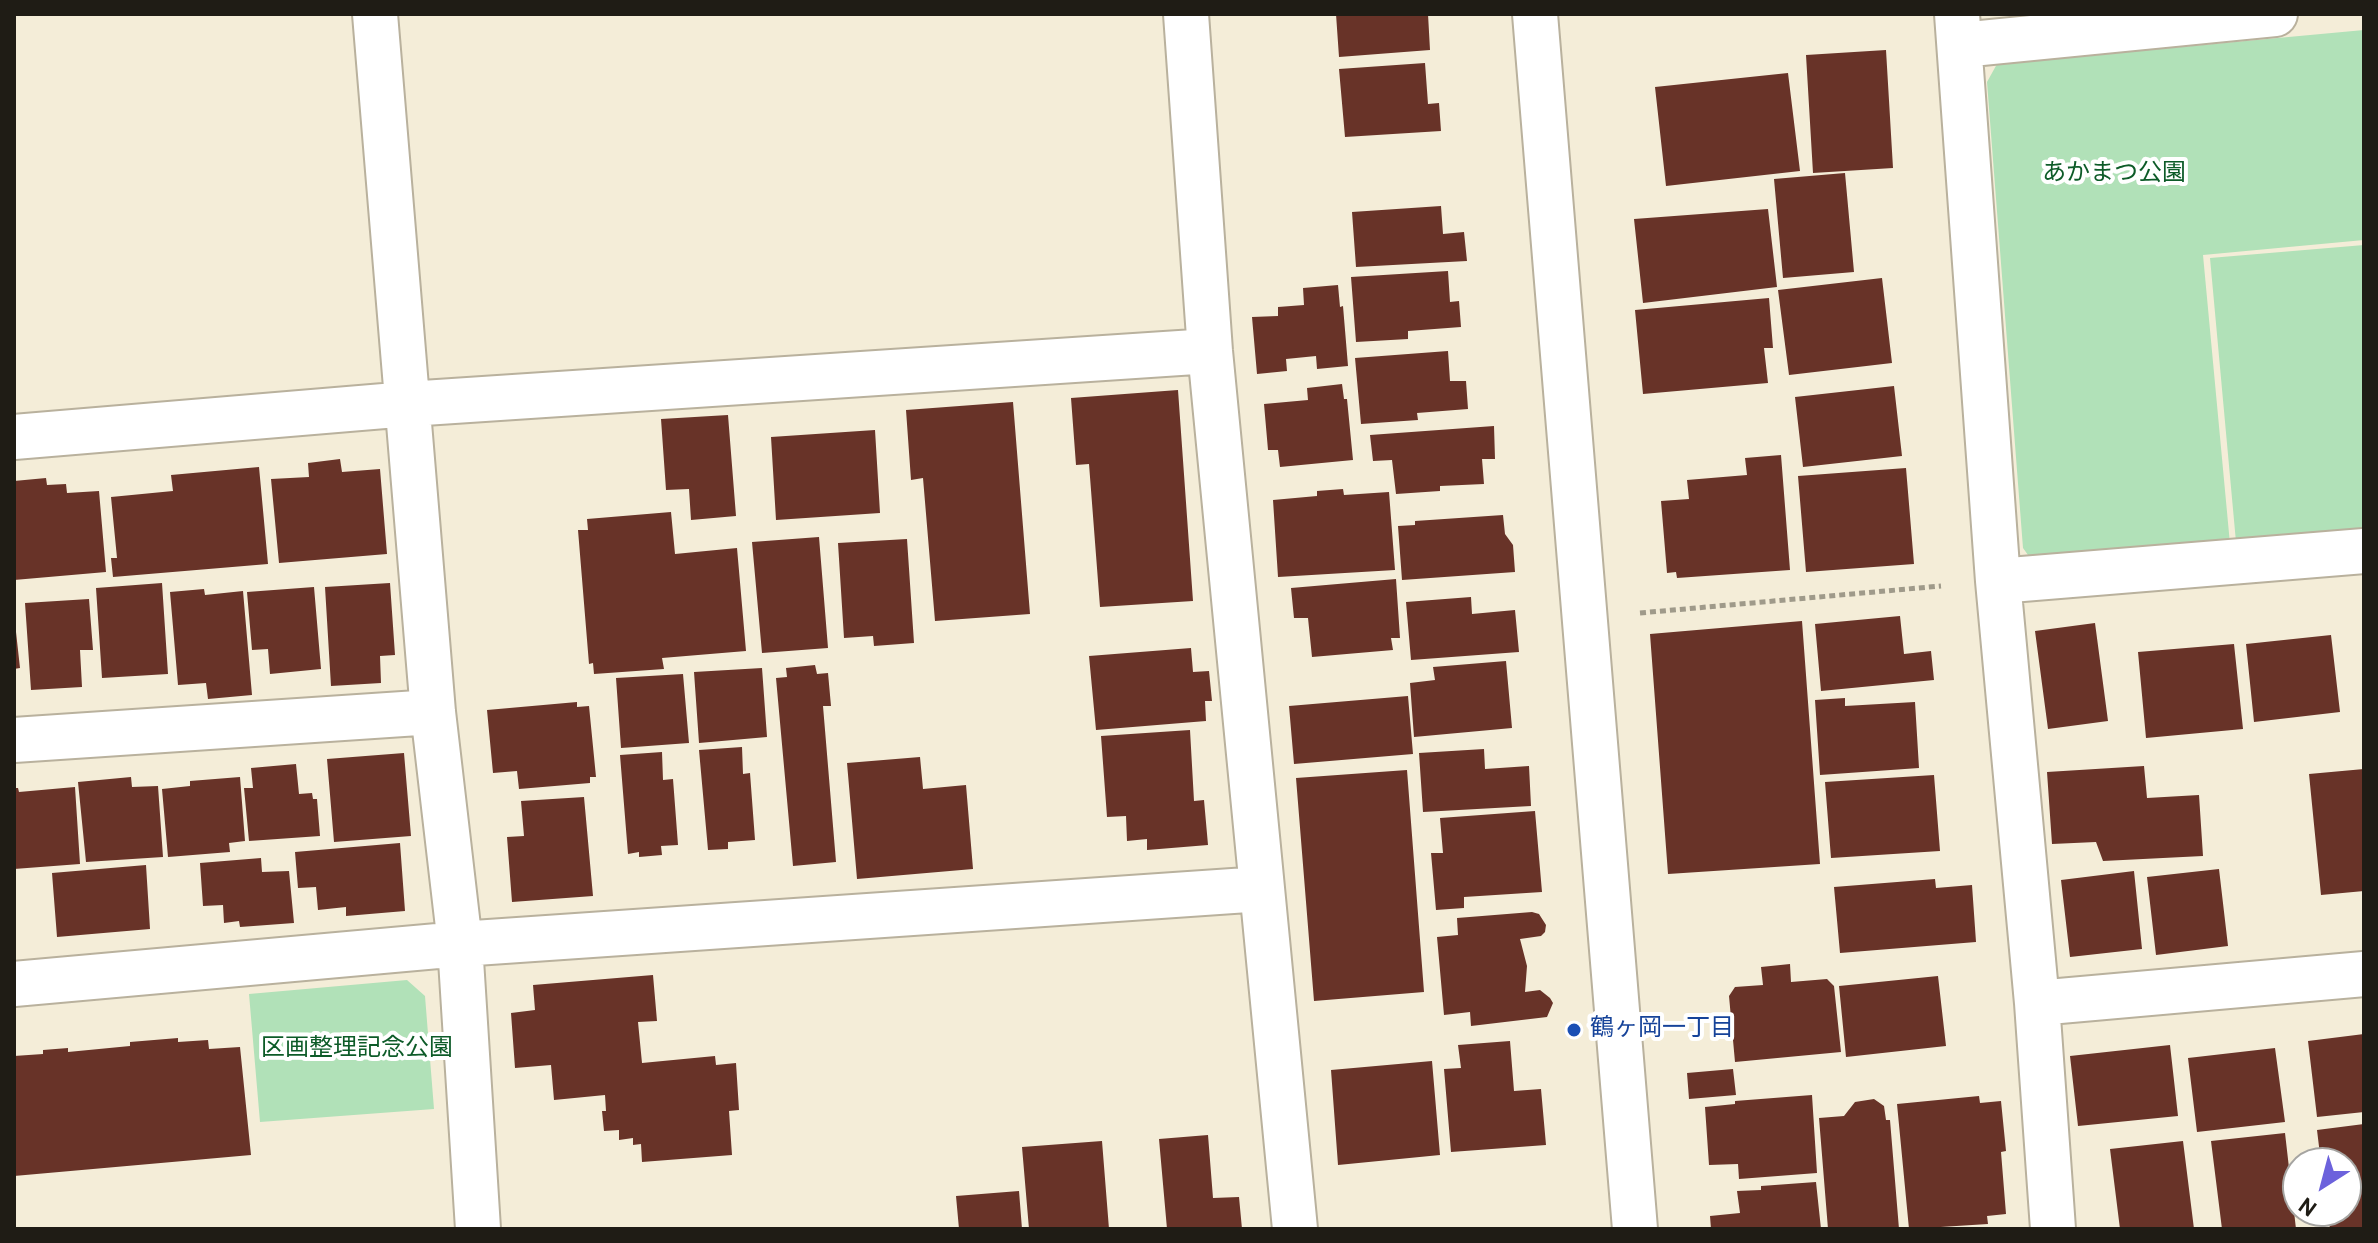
<!DOCTYPE html>
<html>
<head>
<meta charset="utf-8">
<style>
  body { margin:0 }
  #map { position:relative; width:2378px; height:1243px; overflow:hidden; background:#f4edd8; font-family:Overpass,sans-serif }
  canvas { display:block }
  .frame { position:absolute; inset:0; border:16px solid #1f1c15; pointer-events:none }
  .north { position:absolute; left:2282px; top:1147px; width:80px; height:80px; box-sizing:border-box; background:#fff; border:2px solid #a5a4a1; border-radius:50%; rotate:216deg; font-size:22px; font-weight:700; line-height:32px; text-align:center; color:#1f1c15 }
  .north::after { content:''; display:block; margin:auto; width:28px; height:36px; background:#6c62dc; clip-path:polygon(50% 0,100% 100%,50% 72%,0 100%) }
</style>
</head>
<body>
<div id="map">
<canvas width="2378" height="1243"></canvas>
<div class="frame"></div>
<div class="north">N</div>
</div>
<script>
const context = document.querySelector('canvas').getContext('2d');
context.lineJoin = 'round';
function fillPath(path, color) { context.fillStyle = color; context.fill(path, 'evenodd'); }
function trace(path, color, width, dash) { context.strokeStyle = color; context.lineWidth = width; context.lineCap = dash ? 'butt' : 'round'; context.setLineDash(dash || []); context.stroke(path); }
function label(font, color, halo, rows, align = 'center') {
  context.font = font + ' Overpass,"Noto Sans JP",sans-serif'; context.lineWidth = 8; context.setLineDash([]); context.textBaseline = 'middle'; context.strokeStyle = halo; context.fillStyle = color; for (const [text, x, y, turn = 0] of rows) {
    context.save(); context.translate(x, y); context.rotate((+turn || 0) * Math.PI / 180); context.textAlign = isNaN(turn) ? turn : align; if (halo) context.strokeText(text, 0, 0); context.fillText(text, 0, 0); context.restore();
  }
}
const green = new Path2D(`
  M2364,30V240L2203,255L2230,544L2033,562L2023,548L1987,82L1997,64Z
  M2364,245V530L2236,542L2210,258Z
  M407,980L425,996L434,1109L260,1122L249,994Z`);
const building = new Path2D(`
  M1336,14H1428L1430,50L1339,57Z
  M1886,50L1893,168L1813,173L1806,55Z
  M1425,63L1428,104L1439,103L1441,131L1345,137L1339,69Z
  M1788,73L1800,171L1666,186L1655,87Z
  M1845,173L1854,272L1783,278L1774,179Z
  M1441,206L1443,234L1464,232L1467,261L1356,267L1352,212Z
  M1768,209L1777,287L1643,303L1634,219Z
  M1448,271L1450,302L1459,301L1461,327L1408,331V339L1356,342L1351,277Z
  M1882,278L1892,363L1789,375L1778,290Z
  M1338,285L1340,307L1343,306L1348,366L1317,369L1316,356L1286,359L1287,371L1257,374L1252,317L1278,316V307L1304,305L1303,288Z
  M1769,298L1773,348H1764L1768,383L1643,394L1635,310Z
  M1448,351L1450,381H1466L1468,409L1417,413L1418,420L1361,424L1355,358Z
  M1342,384L1344,399H1347L1353,460L1280,467L1278,450H1268L1264,404L1308,400L1307,388Z
  M1894,386L1902,456L1803,467L1795,397Z
  M1178,390L1193,601L1100,607L1089,464L1076,465L1071,398Z
  M1013,402L1030,614L935,621L923,478L911,480L906,410Z
  M728,415L736,516L691,520L689,489L666,490L661,419Z
  M1494,426L1495,459H1482L1484,484L1440,486V491L1396,494L1392,460L1373,461L1370,435Z
  M875,430L880,513L776,520L771,437Z
  M1781,455L1790,570L1677,578L1676,572L1667,573L1661,501L1689,499L1687,480L1747,475L1745,458Z
  M340,459L342,472L380,469L387,554L279,563L271,479L309,477L308,463Z
  M259,467L268,564L113,577L111,558H117L111,497L173,491L171,475Z
  M1906,468L1914,564L1806,572L1798,476Z
  M46,478L47,485L66,484L67,493L99,491L106,572L14,580V481Z
  M1343,489L1344,495L1389,492L1395,570L1278,577L1273,500L1317,496V491Z
  M671,512L675,554L737,548L746,651L662,658L664,669L594,674L593,663L589,664L578,530H588L587,519Z
  M1503,515L1505,534L1513,545L1515,572L1402,580L1398,526L1415,525V521Z
  M819,537L828,648L762,653L752,542Z
  M907,539L914,643L874,646L873,636L844,638L838,543Z
  M1396,579L1400,638H1391L1393,650L1312,657L1308,618H1294L1291,588Z
  M162,583L168,674L102,678L96,588Z
  M390,583L395,655L380,656L381,683L331,686L325,587Z
  M314,587L321,669L270,674L268,649L252,650L247,592Z
  M204,589L205,595L243,591L252,695L208,699L206,683L178,685L170,592Z
  M1471,597L1472,614L1515,610L1519,652L1411,660L1406,602Z
  M89,599L93,650H80L82,687L31,690L25,603Z
  M1900,616L1904,654L1931,651L1934,680L1821,691L1815,624Z
  M1802,621L1820,864L1668,874L1650,634Z
  M2095,623L2108,721L2048,729L2035,631Z
  M14,632H16L20,668L14,669Z
  M2331,635L2340,712L2254,722L2246,644Z
  M2234,644L2243,729L2146,738L2138,652Z
  M1191,648L1193,672L1209,671L1212,701H1205L1206,721L1096,730L1089,656Z
  M1506,661L1512,728L1414,737L1410,683L1435,680L1433,667Z
  M815,665L817,674L828,673L831,706H823L836,862L793,866L776,678L787,677L786,668Z
  M762,668L767,737L699,743L694,672Z
  M683,674L689,743L621,748L616,678Z
  M1408,696L1413,754L1294,764L1289,706Z
  M1845,698V706L1915,702L1919,768L1820,775L1815,700Z
  M577,702V707L589,706L596,777H590V783L519,789L517,771L493,773L487,710Z
  M1190,730L1194,801L1204,800L1208,845L1147,850V839L1127,841L1126,816L1107,817L1101,736Z
  M742,747L743,774L750,773L755,840L728,842V849L708,850L699,750Z
  M1484,749L1485,769L1529,766L1531,806L1423,812L1419,753Z
  M662,752L663,780L673,779L678,845L661,846L662,855L639,857V852L628,854L620,755Z
  M404,753L411,836L334,842L327,759Z
  M920,757L923,789L966,785L973,869L857,879L847,763Z
  M296,764L299,794L312,793L313,799H317L320,836L249,841L244,788H253L251,768Z
  M2144,766L2147,798L2199,795L2203,856L2103,861L2096,842L2052,844L2047,772Z
  M2364,769V891L2321,895L2309,774Z
  M1407,770L1424,992L1314,1001L1296,778Z
  M1934,775L1940,851L1831,858L1825,782Z
  M131,777L132,787L158,786L163,857L86,862L78,782Z
  M240,777L245,841L229,843L230,852L168,857L162,789L190,786V781Z
  M75,787L80,864L14,869V788H18L19,792Z
  M584,797L593,896L512,902L507,837L524,836L521,801Z
  M1535,811L1542,892L1464,897V908L1436,910L1431,853H1443L1440,818Z
  M400,843L405,911L346,916V907L318,910L316,887L298,888L295,852Z
  M261,858L262,872L289,871L294,923L240,927L239,921L224,923L223,905L203,906L200,863Z
  M146,865L150,929L57,937L52,873Z
  M2219,869L2228,946L2156,955L2147,877Z
  M2134,871L2142,949L2070,957L2061,880Z
  M1935,879L1936,888L1972,885L1976,942L1840,953L1834,887Z
  M1532,912L1539,914L1546,925L1545,932L1541,936L1520,939L1527,966L1525,992L1540,990L1550,998L1553,1003L1547,1017L1471,1026L1470,1012L1444,1015L1437,937L1458,935L1457,918Z
  M1790,964L1791,982L1827,979L1834,986L1841,1052L1735,1062L1729,996L1735,987L1763,985L1761,967Z
  M653,975L657,1021L638,1022L642,1063L715,1056L716,1065L736,1063L739,1110L729,1111L732,1155L642,1162L641,1144L633,1145V1138L619,1140V1130L604,1131L602,1111H606L605,1095L554,1100L551,1065L515,1068L511,1013L535,1010L533,985Z
  M1938,976L1946,1046L1846,1057L1839,986Z
  M2364,1034V1112L2317,1117L2308,1041Z
  M178,1038V1042L208,1040L209,1049L240,1047L251,1155L14,1176V1056L43,1054V1050L68,1048V1052L130,1046V1042Z
  M1510,1041L1514,1091L1541,1089L1546,1145L1451,1152L1444,1069L1461,1068L1458,1045Z
  M2170,1045L2178,1116L2078,1126L2070,1056Z
  M2275,1048L2285,1122L2197,1132L2188,1058Z
  M1432,1061L1440,1155L1338,1165L1331,1070Z
  M1733,1069L1736,1095L1689,1099L1687,1073Z
  M1812,1095L1817,1173L1739,1179L1738,1164L1709,1165L1705,1107L1735,1104V1101Z
  M1979,1096L1980,1103L2001,1101L2006,1151L2001,1152L2006,1214L1987,1216L1988,1224L1909,1229L1897,1104Z
  M1874,1099L1884,1106L1886,1120H1890L1899,1229H1828L1819,1118L1844,1116L1855,1102Z
  M2364,1124V1229H2330L2327,1211H2346V1163H2321L2317,1130Z
  M2285,1133L2296,1229H2222L2211,1141Z
  M1208,1135L1213,1198L1239,1197L1242,1229H1167L1159,1139Z
  M1102,1141L1109,1229H1029L1022,1147Z
  M2183,1141L2194,1229H2120L2110,1149Z
  M1816,1182L1821,1229H1711L1710,1216L1740,1213L1737,1191L1761,1190V1186Z
  M1019,1191L1022,1229H959L956,1196Z`);
const path = new Path2D(`
  M1640,613L1941,586`);
const minor = new Path2D(`
  M375,14L433,712L460,944L478,1229
  M1186,14L1210,351L1295,1229
  M1957,14L1998,581L2037,1003L2053,1229
  M1961,45L2275,14
  M14,437L408,404L1210,351
  M1998,581L2364,551
  M14,740L433,712
  M14,984L460,944L1262,889
  M2037,1003L2364,974`);
const tertiary = new Path2D(`
  M1535,14L1635,1229`);
const markers = [
  [1574,1030,8,"#1a4fb4"]
];
const parkNames = [
  ["あかまつ公園",2114,175],
  ["区画整理記念公園",357,1050]
];
const transitNames = [
  ["鶴ヶ岡一丁目",1590,1030]
];
fillPath(green, '#b1e1b8');
fillPath(building, '#683328');
trace(minor, '#b9b19d', 48);
trace(tertiary, '#b9b19d', 48);
trace(path, '#9f9a8a', 5, [6, 4]);
trace(minor, '#fff', 44);
trace(tertiary, '#fff', 44);
for (const [x, y, r, color] of markers) { const dot = new Path2D(); dot.arc(x, y, r, 0, 2 * Math.PI); context.fillStyle = color; context.fill(dot); trace(dot, '#fff', 3); }
label('24px', '#0d5b28', '#fff', parkNames);
label('24px', '#164399', '#fff', transitNames, 'left');
</script>
</body>
</html>
